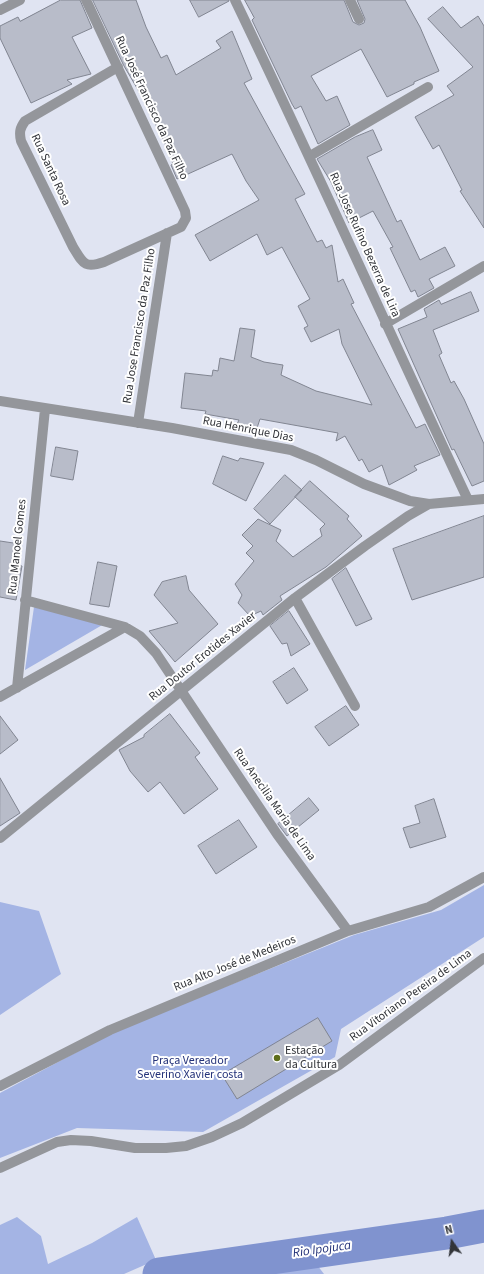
<!DOCTYPE html>
<html>
<head>
<meta charset="utf-8">
<style>
  body { margin:0 }
  #map { position:relative; width:484px; height:1274px; overflow:hidden; background:#e0e4f2; font-family:"Source Sans 3",sans-serif }
  canvas { display:block }
  .north { position:absolute; left:432px; top:1222px; width:40px; height:40px; -webkit-text-stroke:3px #fff; paint-order:stroke; rotate:346deg; font-size:11px; font-weight:700; line-height:16px; text-align:center; color:#323439 }
  .north::after { content:''; display:block; margin:auto; width:14px; height:18px; background:#323439; clip-path:polygon(50% 0,100% 100%,50% 72%,0 100%) }
</style>
</head>
<body>
<div id="map">
<canvas width="484" height="1274"></canvas>
<div class="north">N</div>
</div>
<script>
const context = document.querySelector('canvas').getContext('2d');
context.lineJoin = 'round';
function fillPath(path, color) { context.fillStyle = color; context.fill(path, 'evenodd'); }
function trace(path, color, width, dash) { context.strokeStyle = color; context.lineWidth = width; context.lineCap = dash ? 'butt' : 'round'; context.setLineDash(dash || []); context.stroke(path); }
function label(font, color, halo, rows, align = 'center') {
  context.font = font + ' "Source Sans 3",sans-serif'; context.lineWidth = 4; context.setLineDash([]); context.textBaseline = 'middle'; context.strokeStyle = halo; context.fillStyle = color; for (const [text, x, y, turn = 0] of rows) {
    context.save(); context.translate(x, y); context.rotate((+turn || 0) * Math.PI / 180); context.textAlign = isNaN(turn) ? turn : align; if (halo) context.strokeText(text, 0, 0); context.fillText(text, 0, 0); context.restore();
  }
}
const green = new Path2D(`
  M34,607L104,624L25,670Z
  M484,885V937L341,1029L335,1057L203,1132L77,1128L0,1158V1093L118,1030L354,935L441,910Z
  M0,902L39,911L61,974L0,1015Z
  M17,1217L41,1236L48,1264L92,1243L137,1217L156,1260L124,1274H0V1225Z
  M308,1253L324,1274H217Z`);
const river = new Path2D(`
  M159,1274L447,1233L484,1226`);
const building = new Path2D(`
  M61,0H80L92,28L72,37L91,74L67,80L72,84L31,103L0,38V26L18,17L20,21Z
  M93,0H136L146,27L161,58L167,55L176,75L221,48L216,41L232,31L252,79L244,83L305,194L295,199L317,242L322,240L326,248L332,245L338,282L343,279L354,303L351,304L416,428L425,424L440,455L414,466L417,470L389,485L382,465L369,472L362,459L359,461L345,436L336,441L338,433L260,419L255,434L234,430L239,420L205,414L206,411L181,408L185,373L212,376L213,370L218,371L220,358L234,361L240,328L255,330L251,357L264,362L283,365L281,375L316,391L372,405L342,344L339,329L311,342L304,328L308,326L298,306L310,299L282,247L267,255L257,234L210,261L195,235L259,200L246,181L232,154L177,179L171,165L173,164L166,146L144,100L124,66Z
  M190,0H229V1L199,17Z
  M245,0H344L353,22L359,25L364,23L365,19L357,0H405L420,27L439,71L414,82V84L387,97L361,49L311,76L326,101L337,96L350,125L318,144L301,106L295,109L292,104L252,20L254,18Z
  M443,7L461,28L478,16L484,26V228L460,191L462,190L439,145L433,149L415,117L454,95L447,86L473,67L428,19Z
  M373,130L382,150L367,157L397,222L401,220L420,260L445,247L455,266L429,279L434,288L418,297L415,290L411,292L390,248L393,247L373,211L349,223L331,182L317,159L355,137Z
  M471,292L479,311L433,330L442,353L439,355L451,383L454,381L464,399L484,444V481L472,486L454,449L452,450L398,329L427,317L424,309L439,300L441,304Z
  M56,447L78,451L73,480L51,476Z
  M223,456L238,461L240,458L264,463L246,501L213,484Z
  M285,475L302,490L270,524L254,509Z
  M310,481L349,516L347,519L362,536L326,567L280,596L282,600L263,615L261,611L250,616L238,603L242,595L235,584L254,561L246,553L253,546L242,535L258,519L281,530L276,541L293,557L322,536L320,529L325,524L295,497Z
  M484,516V577L412,600L393,549Z
  M0,541L20,544L17,565L22,566L16,600L0,597Z
  M98,562L117,566L109,607L90,604Z
  M346,568L372,619L356,626L332,579Z
  M186,576L189,590L218,624L175,662L149,631L178,623L154,595L162,582Z
  M289,611L310,644L291,656L287,643L282,644L270,626Z
  M294,668L308,690L287,704L273,682Z
  M346,706L359,725L329,746L315,727Z
  M170,714L200,753L195,757L218,789L184,814L160,782L148,792L130,771L119,750L144,737V735Z
  M0,716L18,740L0,754Z
  M0,778L20,813L0,826Z
  M309,798L319,810L287,836L278,824Z
  M434,799L446,837L410,848L403,828L420,823L415,806Z
  M239,820L257,847L216,874L198,846Z
  M318,1018L332,1041L237,1099L222,1075Z`);
const street = new Path2D(`
  M86,0L185,211L186,218L181,227L104,262C84,269 83,263 73,247L21,141C19,132 20,128 25,121L118,67
  M235,0C315,166 390,334 468,500
  M350,0L359,19
  M0,10L20,0
  M310,156L428,87
  M385,324L484,266
  M0,401L172,428L291,450L316,460L364,484L410,501L429,504L484,499
  M138,423L167,233
  M295,598L355,706
  M25,600L125,627L140,636L156,653L277,834L348,931
  M17,688L45,409
  M0,697L125,627
  M0,838L295,598L365,546L408,516L429,504
  M0,1086L110,1030L348,931L429,907L484,877
  M0,1168L57,1142L71,1140L91,1141L135,1148H166L186,1146L212,1137L242,1123L339,1065L484,958`);
const markers = [
  [277,1058,4,"#5e6e1b"]
];
const streetNames = [
  ["Rua José Francisco da Paz Filho",151,108,65],
  ["Rua Santa Rosa",50,170,65],
  ["Rua Jose Rufino Bezerra de Lira",364,245,66],
  ["Rua Jose Francisco da Paz Filho",140,326,-81],
  ["Rua Henrique Dias",248,430,11],
  ["Rua Manoel Gomes",18,547,-84],
  ["Rua Doutor Erotides Xavier",203,657,-39],
  ["Rua Anecìlia Maria de Lima",274,805,55],
  ["Rua Alto José de Medeiros",235,964,-22],
  ["Rua Vitoriano Pereira de Lima",411,996,-36]
];
const poiNames = [
  ["Estação",285,1051],
  ["da Cultura",285,1065]
];
const parkNames = [
  ["Praça Vereador",190,1061],
  ["Severino Xavier costa",190,1075]
];
const waterNames = [
  ["Rio Ipojuca",322,1250,-8]
];
fillPath(green, '#a4b4e4');
trace(river, '#8093cf', 33);
fillPath(building, '#b8bcc9');
trace(building, '#818591', 1);
trace(street, '#94969b', 10);
for (const [x, y, r, color] of markers) { const dot = new Path2D(); dot.arc(x, y, r, 0, 2 * Math.PI); context.fillStyle = color; context.fill(dot); trace(dot, '#fff', 1.5); }
label('12px', '#323439', '#fff', streetNames);
label('12px', '#323439', '#fff', poiNames, 'left');
label('12px', '#243279', '#fff', parkNames);
label('italic 13px', '#25337a', '#fff', waterNames);
</script>
</body>
</html>
